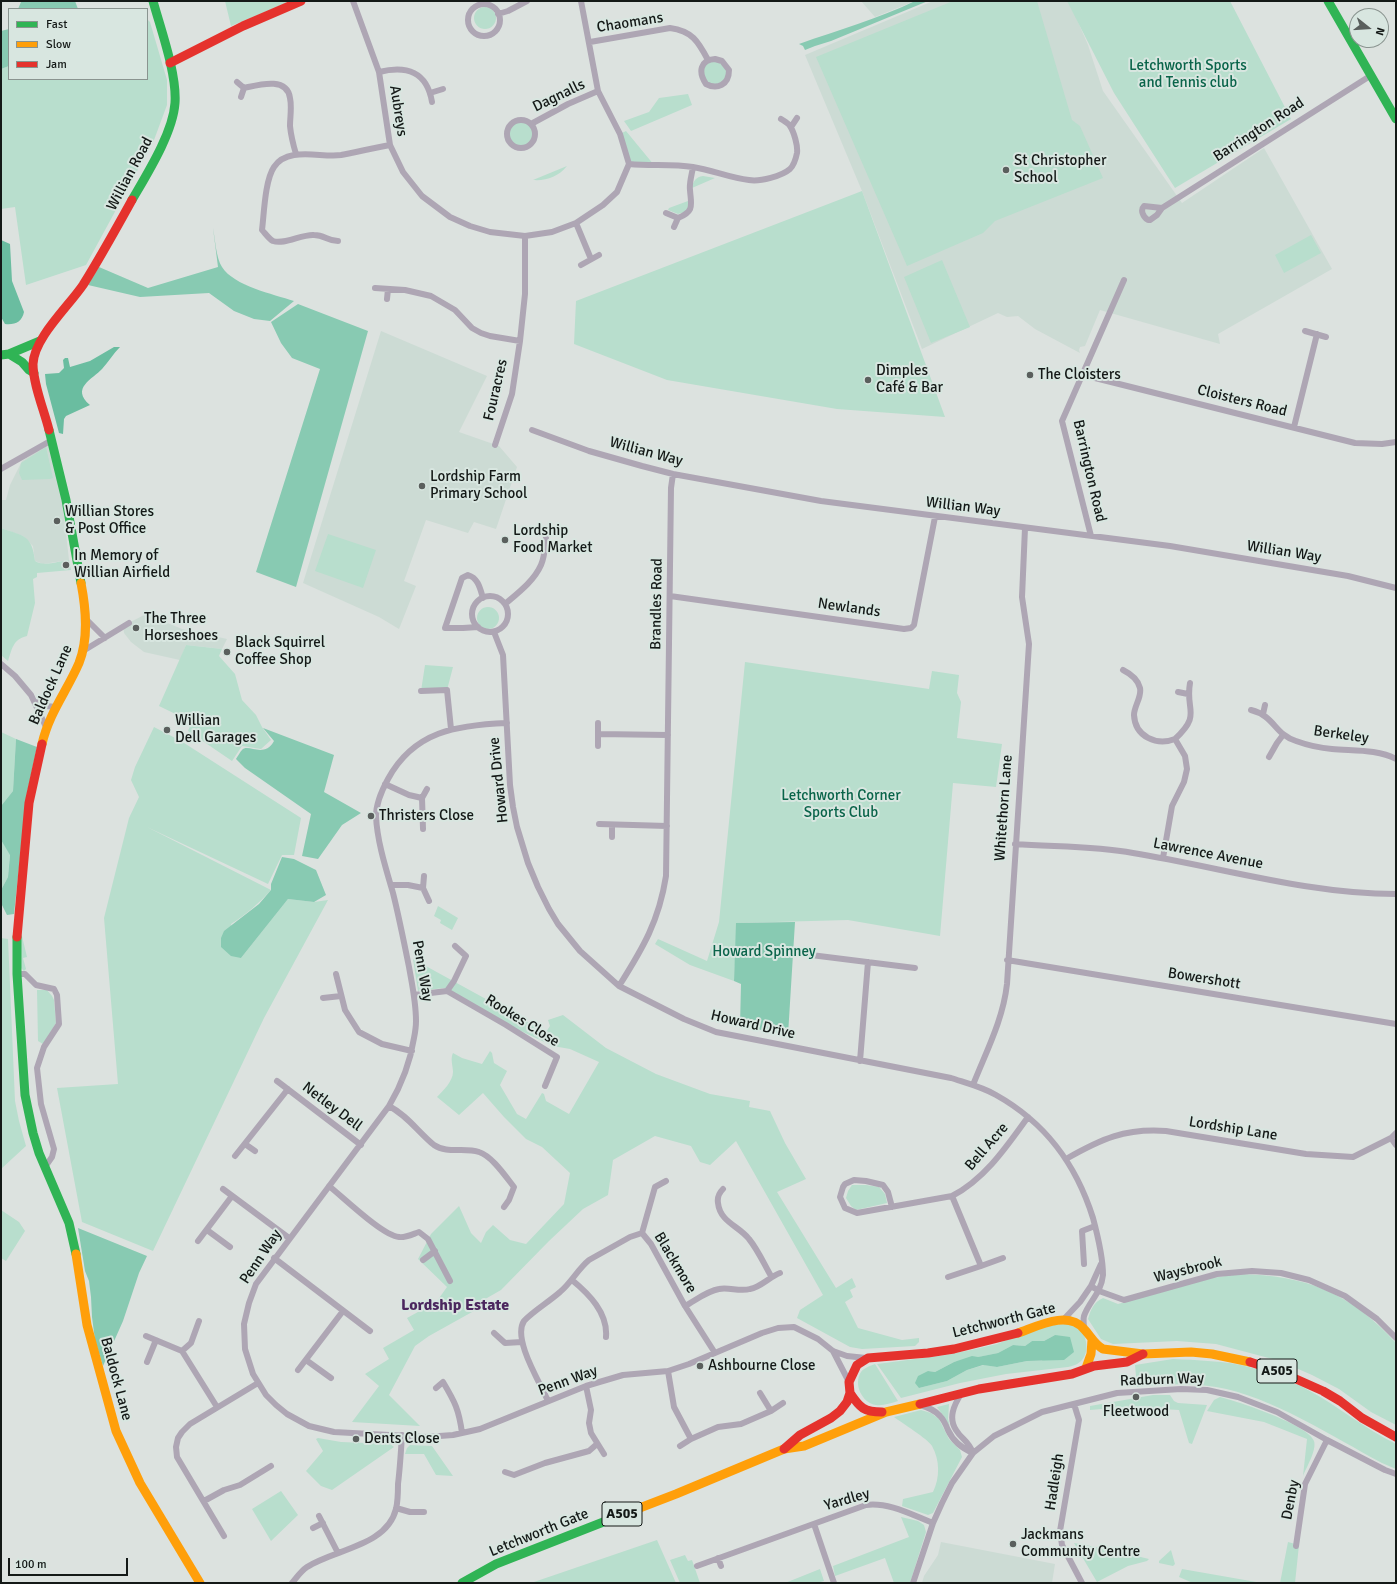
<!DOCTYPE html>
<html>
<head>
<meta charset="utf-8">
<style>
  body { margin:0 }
  #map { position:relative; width:1397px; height:1584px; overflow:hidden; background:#dce2df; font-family:Signika,sans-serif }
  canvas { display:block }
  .frame { position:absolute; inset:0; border:2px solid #141917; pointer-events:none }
  .legend { position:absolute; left:8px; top:8px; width:140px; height:72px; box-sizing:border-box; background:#d8e6e0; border:1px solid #8a9490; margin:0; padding:5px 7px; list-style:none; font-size:12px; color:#141917 }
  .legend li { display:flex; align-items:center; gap:8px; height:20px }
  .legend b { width:20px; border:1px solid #8a9490 }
  .north { position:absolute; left:1349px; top:8px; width:40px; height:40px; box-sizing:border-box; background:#d8e6e0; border:1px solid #8a9490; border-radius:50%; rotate:107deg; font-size:11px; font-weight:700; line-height:16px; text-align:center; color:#141917 }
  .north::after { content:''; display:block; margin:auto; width:14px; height:18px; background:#5a5f5d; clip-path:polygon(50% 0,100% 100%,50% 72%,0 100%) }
  .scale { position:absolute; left:8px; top:1558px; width:120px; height:18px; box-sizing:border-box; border:2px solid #141917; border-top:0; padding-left:5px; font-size:12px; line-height:14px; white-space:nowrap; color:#141917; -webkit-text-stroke:3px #d8e6e0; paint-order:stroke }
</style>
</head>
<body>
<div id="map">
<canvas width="1397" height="1584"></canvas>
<div class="frame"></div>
<ul class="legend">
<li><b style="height:5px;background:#30b455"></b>Fast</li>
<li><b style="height:5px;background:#ff9f0a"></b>Slow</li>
<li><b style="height:5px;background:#e5322d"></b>Jam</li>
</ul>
<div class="north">N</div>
<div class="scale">100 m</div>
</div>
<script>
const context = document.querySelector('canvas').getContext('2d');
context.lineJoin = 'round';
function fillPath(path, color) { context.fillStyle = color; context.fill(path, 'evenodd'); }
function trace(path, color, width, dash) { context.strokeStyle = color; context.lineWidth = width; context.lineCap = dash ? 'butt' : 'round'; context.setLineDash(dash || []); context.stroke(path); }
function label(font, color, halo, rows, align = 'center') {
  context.font = font + ' Signika,sans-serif'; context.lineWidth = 4; context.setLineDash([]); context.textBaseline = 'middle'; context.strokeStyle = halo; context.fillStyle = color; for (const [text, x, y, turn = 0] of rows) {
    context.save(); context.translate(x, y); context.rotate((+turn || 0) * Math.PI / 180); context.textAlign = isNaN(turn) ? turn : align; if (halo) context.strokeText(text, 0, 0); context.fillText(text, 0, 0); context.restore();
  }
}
const built = new Path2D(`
  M861,1H915L875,17Z
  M933,1H1069L1088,45L1103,91L1182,203L1264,148L1332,269L1218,334L1220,344L1100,310L1085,346L1080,347L1079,350L1080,353L1035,329L1018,316L1007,317L998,313L922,349L862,191L805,55Z
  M381,331L487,376L459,432L499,446L517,467L496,529L474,522L468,533L426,520L404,581L416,586L399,629L379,617L303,583Z
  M50,443L60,480L69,560L43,564L35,561L33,546L23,536L1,528V500H6L10,485L22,461Z
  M146,614L182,629L227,639L222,649L186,645L180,660L144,652L131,642L124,633L123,626Z
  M941,1542L1055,1564L1052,1583H922L924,1576L938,1555Z`);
const green = new Path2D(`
  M225,1H291L231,26Z
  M953,1H1037L1072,120L1080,126L1103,178L995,221L983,233L907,266L816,57Z
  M1067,1H1230L1291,119L1175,188L1114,93Z
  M474 18a11 11 0 1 1 22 0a11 11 0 1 1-22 0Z
  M147,19L150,22L167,80V105L154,140L86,265L26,285L15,207L1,209V69L9,66V79H147Z
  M715,59L729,70L722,85L706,84L702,67Z
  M688,94L692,105L631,131L624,121L649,112L659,98Z
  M509 134a12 12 0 1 1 24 0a12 12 0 1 1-24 0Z
  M626,131L654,165L629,164L620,134Z
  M567,166C558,177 546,181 533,180Z
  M703,176L715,178L692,188C693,181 696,177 703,176Z
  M862,191L945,417L837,409L667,380L574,344L576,301Z
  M688,201L689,206L685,212L678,214L668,210L669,208Z
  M1311,235L1321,253L1284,273L1275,255Z
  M942,260L970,327L931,343L904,277Z
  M46,447L53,478L50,479L22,480L19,473L21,463Z
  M1,528C24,536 32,535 35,561C44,567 59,561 69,560L71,570L37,573V577L33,579L35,603L27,636C13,639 12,649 8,661L1,655Z
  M328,534L376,550L363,588L315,571Z
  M477 618a11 11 0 1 1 22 0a11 11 0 1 1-22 0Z
  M186,645L222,649L219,656L235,674L242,700L256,715L262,727L271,740L261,749L242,746L232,761L188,731L192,722L159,706Z
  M745,662L929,689L932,671L959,675L957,693L961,702L957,738L1002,744L996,787L953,783L940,936L848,920L737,923L734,981L690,965L655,944L658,939L707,961L719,922Z
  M425,665L453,667L447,690L421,691Z
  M154,727L181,741L301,818L294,855H282L268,884L147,827L271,890C259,903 247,914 231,924L241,958L288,899L314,902L328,900L264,1018L153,1251L82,1222L57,1088L118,1084L104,918L129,818L139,797L131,780L135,767Z
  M1,732L16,739L13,791L1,806V809Z
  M1,840L10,854L8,877L1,890Z
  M438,906L458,918L452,930L440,923L441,920L434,916Z
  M21,932L27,957L23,958L26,969L24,971L21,968Z
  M1,938L8,939L15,1101L19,1121L26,1146L1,1169Z
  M413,959L546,1032L550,1026L548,1020L563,1015L606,1048L656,1074L710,1094L750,1101L749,1107L770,1111L785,1143L806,1179L777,1192L836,1288L852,1278L856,1287L850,1290L853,1297L845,1302L858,1328L902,1340L919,1338V1342L915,1346L862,1349L850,1347L797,1318L800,1310L823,1295L736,1141L710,1165L700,1162L691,1146L655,1136L613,1160L608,1195L583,1209L549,1241L501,1290L480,1302L481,1307L429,1336L415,1346L389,1395L420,1426L352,1422L379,1386L365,1374L389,1359L383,1348L414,1330L407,1318L427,1307L432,1308L447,1287L418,1259L431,1234L459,1206L471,1233L481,1243L486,1232L493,1225L510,1240L526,1244L564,1204L570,1173L542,1147L526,1139L504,1117L483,1093L459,1115L437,1097C443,1091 453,1081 453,1072C453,1066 450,1059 453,1053L462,1058L482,1064L490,1051L492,1053L494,1063L507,1071L500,1085L517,1114L526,1119L542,1093L544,1094L546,1101L569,1114L599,1062L570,1049L553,1046L510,1026L444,988L418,991Z
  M37,990H47L52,996L54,1000L56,1023L43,1044L38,1041Z
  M852,1185H866L879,1187L885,1194L887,1203L856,1210L851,1206L846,1198L848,1191Z
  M1,1210L19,1222L25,1231L6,1261L1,1258Z
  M1239,1274C1306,1275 1351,1293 1396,1343V1425L1371,1412L1339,1389L1312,1375L1280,1361L1216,1344L1177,1341L1113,1344L1101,1339L1088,1319C1091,1309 1094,1302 1103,1298L1118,1304L1212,1278Z
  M1071,1323C1073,1325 1077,1326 1079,1328C1086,1334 1089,1349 1084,1357C1081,1363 1074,1366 1068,1367L1006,1374L960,1383L901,1398L877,1364L946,1355L971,1350L997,1344L1022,1334L1047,1326ZM1055,1335L1042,1361H1027L997,1367L984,1365L967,1370L947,1381L919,1388L928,1371L935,1372L954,1362L998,1353L1013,1345L1025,1346L1032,1341H1044Z
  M1173,1359C1195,1360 1227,1361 1249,1367C1268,1372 1290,1380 1308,1390C1338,1406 1365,1429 1396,1444V1469L1382,1463C1333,1437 1271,1396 1216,1387C1190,1383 1164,1384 1137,1387L1135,1365Z
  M875,1364L898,1401C891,1403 883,1406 876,1405C862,1403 853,1384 861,1372C864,1368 870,1366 875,1364Z
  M1153,1395H1170L1174,1401L1178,1403L1207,1405L1192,1444L1189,1443L1179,1410L1127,1407L1090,1410V1406Z
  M1220,1397C1237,1401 1309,1425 1314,1441C1317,1450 1306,1468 1303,1476L1307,1439L1264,1422L1207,1411L1214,1400Z
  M949,1404L948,1419L950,1426L937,1407Z
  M921,1410L931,1413L939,1419L949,1439L960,1450L962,1457L933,1513L928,1515L902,1506L903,1499L933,1492C940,1478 940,1460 932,1446C928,1439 902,1423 894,1417Z
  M318,1438L341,1442L390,1444L394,1447L332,1490L321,1486L306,1471L323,1451L316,1439Z
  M410,1445L432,1446L453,1476L436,1475L424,1454H405L407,1448Z
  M281,1491L298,1515L271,1541L252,1509Z
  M901,1517L918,1521L924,1525L926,1532L910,1583H894L885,1558L835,1576L833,1566L909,1537Z
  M657,1540L676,1583H531Z
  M1288,1542L1299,1545L1295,1583H1280Z
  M1074,1543L1112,1550L1149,1559L1147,1561L1128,1566L1097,1582Z
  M1171,1550L1175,1564L1173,1566L1159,1563V1561Z
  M685,1555L688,1561L692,1560L700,1583H680L670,1560Z
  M820,1569L824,1581L817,1583H785Z
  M1182,1569L1262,1583H1193L1179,1577Z`);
const forest = new Path2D(`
  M26,1H75L78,9H18L21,2Z
  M915,1H928L831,41L815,46L805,50L803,46L799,44C838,30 878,19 915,1Z
  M9,29V66L1,69V31Z
  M213,228C215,238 216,258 222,267C234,286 273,294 294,301L270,321L254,319L234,311L209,293L140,297L88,285L99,267L148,288L218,267Z
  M298,304L368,331L296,587L256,572L320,369L292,358L281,343L271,322Z
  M263,728L334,755L324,792L361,813L342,825L318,859L302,856L311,814L245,768L236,759C238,756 240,752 242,750C248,743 264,759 274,741Z
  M16,739L37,747L27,793L14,914L7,915L1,903V890L8,877L10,855L1,840V806L13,791Z
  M282,857L294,859L316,870L326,895L314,902L288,899L241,958L231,956L221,947V938L224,931L259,904L271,890V884Z
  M795,922L788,1035L740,1026L741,984L734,981L736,923Z
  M78,1228L147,1256L139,1273L123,1321L103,1366L95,1340L92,1317L91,1297L89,1281L85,1271Z
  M1055,1335L1070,1337L1074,1352L1064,1360L1027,1361L997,1367L983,1365L967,1370L947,1381L919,1388L915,1383L918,1376L928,1371L935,1372L954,1362L972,1356L978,1357L998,1353L1013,1345L1025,1346L1032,1341H1044Z`);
const water = new Path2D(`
  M1,240L10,244L12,281L24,312C22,322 15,325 5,324L1,317Z
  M114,347H120C113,354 109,361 102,369C93,379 70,388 90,405L66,416L64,419L63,434L59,433L46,384L45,374L59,373L64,368L63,360L65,358H68L70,367L90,361Z`);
const street = new Path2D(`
  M353,1L379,72L390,145L403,172L422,196L450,217L470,226L490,232L525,236L552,232L576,223L603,205L617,192L629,164L620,134L598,91L581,1
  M468 20a16 16 0 1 1 32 0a16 16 0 1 1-32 0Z
  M498,14L508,11L527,1
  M590,42L670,28C692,31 698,41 708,60
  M715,59L722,61L729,70C729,85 717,90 706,84C698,72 700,60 715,59Z
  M379,72C407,65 427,72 432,102
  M237,82L244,88
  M430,93L443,89
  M241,97L244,88C258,85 287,76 290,98C292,107 290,117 290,126C291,136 293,144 296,154
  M507 134a14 14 0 1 1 28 0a14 14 0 1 1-28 0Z
  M531,124L568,104L598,91
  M791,127L797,118
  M629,164C651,166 672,164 693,167C712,170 730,178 749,180C760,182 782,176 790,169C794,165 796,158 797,153C798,146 794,132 790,126C788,123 784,121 781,119
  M1162,208L1144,206C1140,210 1143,217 1148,220H1150L1157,215L1162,208L1370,76
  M666,213L678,218C695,211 691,205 690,190C689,183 692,174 693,167
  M576,223L591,259
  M674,227L678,218
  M338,241C327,241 325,235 314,235C302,234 284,245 273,241C269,239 265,233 262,230C264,214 265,180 274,167C288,146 321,158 341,155C357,152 373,148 390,145
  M581,265L599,255
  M375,288L405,290L431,296L455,310L472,328L481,333L490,336L520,341
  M387,299L388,289
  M1305,331L1326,337
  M1083,375L1355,443L1382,444L1396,442
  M1294,427L1317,334
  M532,430L589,451L642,466L673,474L821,501L1170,546L1348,576L1396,588
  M495,445L512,394L520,341L525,294V236
  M1,469L52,440
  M1091,536L1062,421L1124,280
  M670,596L904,629L911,628L914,625L935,517
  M472 614a18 18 0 1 1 36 0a18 18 0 1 1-36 0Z
  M505,604C518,593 534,581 541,565C545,556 545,546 546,537
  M85,618L105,638
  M478,627L463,628H445L462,578L468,575C478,578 480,588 483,598
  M494,632L503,655L510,785L513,807L517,827L528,863L538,887L549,909L558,924L580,951L619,986L684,1019L716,1032L951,1078C966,1083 982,1087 996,1095C1046,1123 1076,1164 1093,1218C1097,1233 1103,1260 1103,1275C1101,1294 1089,1301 1084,1316C1083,1320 1084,1325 1084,1328
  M83,651L129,623
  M1,664L15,676L31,695L46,727
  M1123,670C1131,674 1138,679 1140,688C1142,697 1134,706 1134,715C1135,737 1157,746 1175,739
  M421,691L447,690L451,729
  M1178,692L1188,694
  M36,702L46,706L56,707
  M1251,710C1275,716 1274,734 1296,741C1307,745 1320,748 1332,749C1352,751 1378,749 1396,759
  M1263,714L1265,705
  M507,723C457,725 414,731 388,779C382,790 376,803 376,816C377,841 386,869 393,893C399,917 404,942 409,967C412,984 416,1002 416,1021C416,1026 415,1033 414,1038C410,1064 402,1084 389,1106L256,1284L249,1303L244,1324L245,1349L253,1374L266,1395L276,1405L287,1414L309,1426L334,1432L426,1437L453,1435L480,1429L586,1386L623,1375L668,1371L689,1364L762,1333L778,1328L794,1327L818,1339L833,1351L847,1356L866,1358
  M598,723V746
  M598,734L668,735
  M1269,757L1277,743L1283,735
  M385,784L409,795L422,798
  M599,824L667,826
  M612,825V837
  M423,829L422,798L427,789
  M1015,844C1054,847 1094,846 1133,853C1220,867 1307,894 1396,894
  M1163,858L1172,806L1184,782L1187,769L1185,756L1175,739C1202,714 1185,711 1190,683
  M424,876L423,888L429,901
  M391,885H408L423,888
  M811,955L915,968
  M1007,960L1396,1024
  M17,974H25L36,985L54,989L57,995L59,1024L44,1047L37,1068L41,1104L54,1149L52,1157L45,1167
  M336,974L345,1010L359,1032L382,1044L412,1051
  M619,986C643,948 659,921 666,876L671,488L673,474
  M447,991L454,981L466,956L455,946
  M414,995L447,991L506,1025L557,1057L545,1086
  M323,998L341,996
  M860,1061L868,962
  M277,1081L361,1145
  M973,1085C986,1052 1003,1020 1007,984L1029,644L1022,597L1025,528
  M389,1106C408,1116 418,1132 434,1145C447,1154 465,1147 479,1152C492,1156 506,1177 514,1187L509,1200L504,1207
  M1391,1138L1396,1145
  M245,1144L255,1151
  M235,1156L288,1089
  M1066,1159C1101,1139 1125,1128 1166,1131L1306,1154L1353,1157L1391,1138L1396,1133
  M329,1186C344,1198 383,1236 399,1237C405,1238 413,1234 419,1232L428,1239L450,1281
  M223,1189L289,1238
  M723,1189C719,1193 717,1197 718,1203C720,1222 739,1226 749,1239C758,1250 764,1264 771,1276
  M952,1196L981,1266L1003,1258
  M892,1207L888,1192L883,1185L866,1181L854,1180L845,1184L843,1187L840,1197L845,1208L857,1213L952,1196C985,1179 1007,1146 1028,1117
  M207,1230L230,1247
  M642,1233L655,1187L666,1181
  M198,1241L232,1196
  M274,1258L370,1331
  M423,1260L435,1251
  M1084,1264L1082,1231L1095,1226
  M948,1277L981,1266
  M572,1280C589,1294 608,1313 606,1337
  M1091,1286L1099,1291L1124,1300L1217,1274L1252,1271L1281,1273L1309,1280L1345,1296L1377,1319L1396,1338
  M685,1306C696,1300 707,1291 719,1289C729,1287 740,1292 750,1289C761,1287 769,1277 780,1273
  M1064,1319L1080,1302L1091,1286L1101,1264
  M494,1333L505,1343L522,1342
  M146,1336L182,1351L217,1407
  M182,1351L191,1343L199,1321
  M833,1351L849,1382
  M306,1360L331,1378
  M147,1362L156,1340
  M298,1370L343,1311
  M668,1371L674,1407L691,1439
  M586,1386L591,1410L589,1423L591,1433L604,1454
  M436,1388L443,1382C455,1402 459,1410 462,1433
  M760,1393L771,1411
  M961,1394C954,1405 948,1418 956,1430C962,1440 968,1440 973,1453
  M548,1401C541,1384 512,1339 524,1321C532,1312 550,1301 560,1292C571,1283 578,1269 589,1260L630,1237L642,1233L651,1244L685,1306L715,1353
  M1074,1404L1079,1420L1060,1531L1062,1545L1082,1583
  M920,1405C927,1407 935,1410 940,1416C943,1419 946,1425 948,1430C953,1441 961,1448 973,1453
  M680,1446L691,1439L718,1427L741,1424L771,1411L783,1403
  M505,1472L514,1475L545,1463L589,1451L597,1444
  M204,1501L224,1490L240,1485L271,1466
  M396,1508L410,1512H424
  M319,1516L338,1553
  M814,1524L834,1583
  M313,1528L323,1523
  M224,1536L177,1457L176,1447L178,1438L182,1432L190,1424L258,1383
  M1296,1546L1305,1484L1327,1440
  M718,1558L721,1566
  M697,1566L866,1505C889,1502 912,1515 933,1523
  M292,1583C297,1577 301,1571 307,1567C335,1549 387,1546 396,1509C398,1501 398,1492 398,1484C400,1468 401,1451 402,1435
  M913,1583L933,1523L942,1503L952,1483L973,1453L994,1436L1042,1412L1117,1393L1181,1389L1207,1390L1238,1397L1277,1412L1327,1440L1385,1470L1396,1474`);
const fast = new Path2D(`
  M1328,1L1396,119
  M132,200C147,174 173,133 175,103C177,74 161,30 153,1
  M9,354L22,362L29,370L34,373
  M1,355L9,354L40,341
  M49,430L66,500L81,583
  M17,937V974L25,1095L33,1133L39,1153L69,1223L76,1254
  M462,1583L496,1564L611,1519`);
const slow = new Path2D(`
  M42,744C49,713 67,691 79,663C89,638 86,609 81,583
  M76,1254L87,1325L116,1431L140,1483L200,1583
  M1018,1333C1038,1326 1068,1310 1084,1329C1091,1336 1094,1344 1103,1349L1143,1354L1191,1352L1212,1354L1250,1362
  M1086,1368L1091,1354L1092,1340
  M611,1519L676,1494L784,1449L804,1446L886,1412L920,1404`);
const jam = new Path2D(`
  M170,63L243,26L301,1
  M49,430C44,410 33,384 33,364C34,338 68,307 83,285C100,258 116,229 132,200
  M17,937L29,803L42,744
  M1250,1362L1278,1371L1323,1391L1340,1401L1362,1418L1396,1437
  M850,1393C860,1408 864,1412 882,1412
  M920,1404L979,1389L1072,1374L1094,1366L1127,1362L1143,1354
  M784,1449L800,1435L831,1418L840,1411L847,1402L850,1393L849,1382L857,1365L868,1358L928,1353L954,1349L1018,1333`);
const markers = [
  [1006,170,4,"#5a5f5d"],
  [1030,375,4,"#5a5f5d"],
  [868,380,4,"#5a5f5d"],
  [422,486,4,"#5a5f5d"],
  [57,521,4,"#5a5f5d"],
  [505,540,4,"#5a5f5d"],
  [66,565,4,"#5a5f5d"],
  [136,628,4,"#5a5f5d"],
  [227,652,4,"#5a5f5d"],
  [167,730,4,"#5a5f5d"],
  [371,816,4,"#5a5f5d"],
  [700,1366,4,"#5a5f5d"],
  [1136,1397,4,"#5a5f5d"],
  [356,1439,4,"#5a5f5d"],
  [1013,1544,4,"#5a5f5d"]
];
const shields = [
  [1277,1371,40],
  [622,1514,40]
];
const shieldNames = [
  ["A505",1277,1371],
  ["A505",622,1514]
];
const streetNames = [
  ["Chaomans",630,23,-9],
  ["Dagnalls",559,96,-26],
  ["Aubreys",398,111,81],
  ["Barrington Road",1259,130,-33],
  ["Willian Road",130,174,-62],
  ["Fouracres",496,390,-77],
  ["Cloisters Road",1242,401,14],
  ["Willian Way",646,452,15],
  ["Barrington Road",1089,471,77],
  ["Willian Way",963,507,7],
  ["Willian Way",1284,552,9],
  ["Brandles Road",657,604,-89],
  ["Newlands",849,608,8],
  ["Baldock Lane",51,685,-66],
  ["Berkeley",1341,735,8],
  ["Howard Drive",499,780,-96],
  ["Whitethorn Lane",1004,808,-86],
  ["Lawrence Avenue",1208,854,11],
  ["Penn Way",422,971,80],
  ["Bowershott",1204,979,9],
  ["Rookes Close",522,1021,32],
  ["Howard Drive",753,1025,13],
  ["Netley Dell",332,1107,37],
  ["Lordship Lane",1233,1129,9],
  ["Bell Acre",987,1147,-49],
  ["Penn Way",261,1257,-56],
  ["Blackmore",675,1263,59],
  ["Waysbrook",1188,1270,-14],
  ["Letchworth Gate",1004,1321,-14],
  ["Baldock Lane",116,1379,75],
  ["Radburn Way",1162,1380,-2],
  ["Penn Way",568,1381,-20],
  ["Hadleigh",1055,1482,-81],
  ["Yardley",847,1500,-16],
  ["Denby",1291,1500,-79],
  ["Letchworth Gate",539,1533,-22]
];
const parkNames = [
  ["Letchworth Sports",1188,66],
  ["and Tennis club",1188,83],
  ["Letchworth Corner",841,796],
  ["Sports Club",841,813],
  ["Howard Spinney",764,952]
];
const poiNames = [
  ["St Christopher",1014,161],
  ["School",1014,178],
  ["Dimples",876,371],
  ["Café & Bar",876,388],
  ["The Cloisters",1038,375],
  ["Lordship Farm",430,477],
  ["Primary School",430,494],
  ["Willian Stores",65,512],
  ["& Post Office",65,529],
  ["Lordship",513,531],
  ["Food Market",513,548],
  ["In Memory of",74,556],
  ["Willian Airfield",74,573],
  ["The Three",144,619],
  ["Horseshoes",144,636],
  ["Black Squirrel",235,643],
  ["Coffee Shop",235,660],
  ["Willian",175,721],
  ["Dell Garages",175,738],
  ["Thristers Close",379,816],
  ["Ashbourne Close",708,1366],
  ["Fleetwood",1136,1412,"center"],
  ["Dents Close",364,1439],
  ["Jackmans",1021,1535],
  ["Community Centre",1021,1552]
];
const neighbourhoodNames = [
  ["Lordship Estate",455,1306]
];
fillPath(built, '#ccdbd4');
fillPath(green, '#b8decd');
fillPath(forest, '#88cab2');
fillPath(water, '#6abda0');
trace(street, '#aea6b4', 6);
trace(fast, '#30b455', 9);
trace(slow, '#ff9f0a', 9);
trace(jam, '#e5322d', 9);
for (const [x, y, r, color] of markers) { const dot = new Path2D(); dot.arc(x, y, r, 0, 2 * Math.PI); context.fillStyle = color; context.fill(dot); trace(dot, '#d8e6e0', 1.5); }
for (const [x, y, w] of shields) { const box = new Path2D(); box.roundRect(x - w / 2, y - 12, w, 24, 3); context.fillStyle = '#d8e6e0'; context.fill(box); trace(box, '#141917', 1); }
label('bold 14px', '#141917', null, shieldNames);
label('15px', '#141917', '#d8e6e0', streetNames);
label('15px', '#0a644a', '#d8e6e0', parkNames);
label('15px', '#141917', '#d8e6e0', poiNames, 'left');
label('bold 16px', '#4b275e', '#d8e6e0', neighbourhoodNames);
</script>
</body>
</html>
